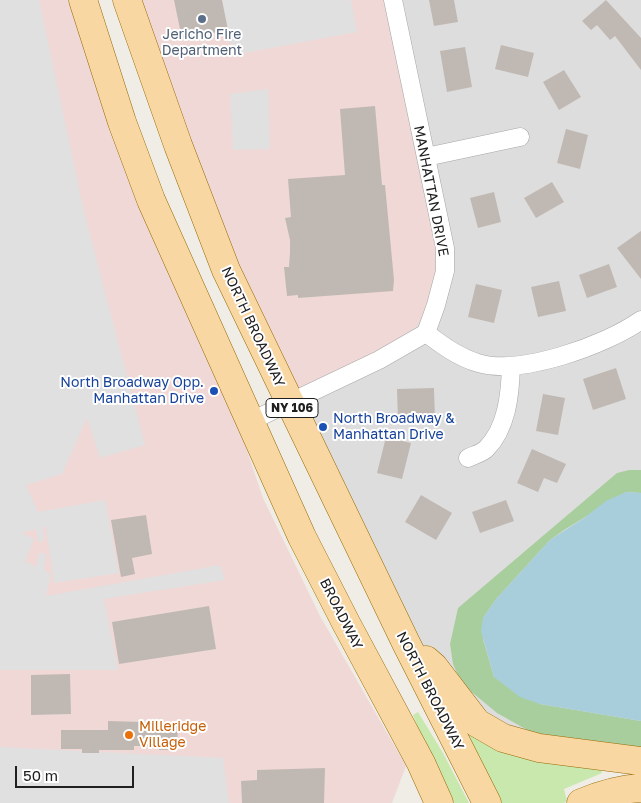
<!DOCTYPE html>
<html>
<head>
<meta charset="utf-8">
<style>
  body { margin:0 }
  #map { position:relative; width:641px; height:803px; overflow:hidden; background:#f0ede6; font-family:"Golos Text",sans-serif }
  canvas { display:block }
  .scale { position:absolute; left:15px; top:766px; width:119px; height:22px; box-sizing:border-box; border:2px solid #202020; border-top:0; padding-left:6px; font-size:15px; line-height:18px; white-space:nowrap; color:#202020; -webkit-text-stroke:4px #fff; paint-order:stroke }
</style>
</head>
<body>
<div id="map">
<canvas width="641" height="803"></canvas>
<div class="scale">50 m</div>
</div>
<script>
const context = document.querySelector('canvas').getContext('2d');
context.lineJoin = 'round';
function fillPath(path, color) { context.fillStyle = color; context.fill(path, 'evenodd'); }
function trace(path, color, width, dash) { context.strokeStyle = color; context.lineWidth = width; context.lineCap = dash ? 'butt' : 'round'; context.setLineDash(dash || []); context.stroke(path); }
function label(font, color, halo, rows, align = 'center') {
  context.font = font + ' "Golos Text",sans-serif'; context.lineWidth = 4; context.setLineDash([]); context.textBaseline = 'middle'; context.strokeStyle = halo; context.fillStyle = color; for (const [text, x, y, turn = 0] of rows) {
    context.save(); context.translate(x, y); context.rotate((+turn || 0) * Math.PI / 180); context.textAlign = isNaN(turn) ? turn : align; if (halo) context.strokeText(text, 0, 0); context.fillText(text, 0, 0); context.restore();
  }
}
const residential = new Path2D(`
  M384,0H641V756L510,735L418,642L297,391L395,342L438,241Z`);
const commercial = new Path2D(`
  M0,0H83L201,314L263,498L320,616L406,766L392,803H0Z
  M138,0H384L438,241V270L428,305L417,326L395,342L297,391L249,295Z`);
const grass = new Path2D(`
  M418,712L443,753L469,803H454L426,748L413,715Z
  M456,717L599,765L602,773L564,789L567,801L564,803H501Z`);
const forest = new Path2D(`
  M629,470H641V493L626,492L564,530L550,540L497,598L483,618V639L494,677L540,704L641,721V750L548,738L529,731L497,713L462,684L453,664L450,644L458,608L617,473Z`);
const parking = new Path2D(`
  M0,0H39L84,212L145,445L100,458L87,418L62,474L26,485L38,512L105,500L119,573L54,583L46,527H43L44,541L38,542L36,529L22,533L34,539L25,561L36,567L39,553L46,554L44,570L51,574L46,596L220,565L225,580L104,599L118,670H0Z
  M222,0H351L357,32L233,55Z
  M268,89L270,149L233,150L230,94Z
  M0,747L223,758L229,803H0Z`);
const water = new Path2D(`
  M626,492L641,493V721L540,704L520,697L494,677L481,631L483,618L497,598L550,540L584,518L606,501Z`);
const building = new Path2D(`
  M174,0H222L228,30L182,39Z
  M429,0H454L458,22L434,26Z
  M606,0L641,38V70L615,36L610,40L597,25L591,30L582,21Z
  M501,45L534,53L528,77L495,69Z
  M465,47L472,87L447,92L440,51Z
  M564,70L581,97L559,110L543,82Z
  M375,106L382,185H385L394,280L393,291L298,298V295L287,296L284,267H289L290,252V240L285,218L291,217L288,179L345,175L340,109Z
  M566,129L588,135L580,169L557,163Z
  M552,182L564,202L536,218L524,198Z
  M494,192L501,222L478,228L470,198Z
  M641,231V279L617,248Z
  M609,264L617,287L587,298L579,275Z
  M559,281L566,311L538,317L531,287Z
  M476,284L502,290L494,323L468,317Z
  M616,368L626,399L593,410L583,379Z
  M434,388L435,421H398L397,389Z
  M543,394L565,398L558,435L536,431Z
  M386,437L411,443L402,479L377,473Z
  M532,449L566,464L557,483L544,478L538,492L517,483Z
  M421,495L452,513L436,540L405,522Z
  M506,500L514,521L480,533L472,512Z
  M146,515L152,554L132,558L135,574L121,577L111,520Z
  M209,606L216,649L119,664L112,622Z
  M70,674L71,714L31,715V675Z
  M108,721L178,723L177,750H159V746H134V750H99V753H82V749H61V730H108Z
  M325,768L324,803H242L241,781L257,780V770Z`);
const minor = new Path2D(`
  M426,157L520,137
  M426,333C442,345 458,357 478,363C520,376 606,345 641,320
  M249,422L379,360L426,333L436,305L445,271V248L393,0
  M468,458C474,455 482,453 486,449C507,428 510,395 511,367`);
const primary = new Path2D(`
  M83,0L122,122L151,200L302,537L346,623L421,763L439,803
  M127,0L178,145L226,270L406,643L487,803
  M426,660L434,667L477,723L503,738L539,748L641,761
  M581,803C600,795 621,789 641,788`);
const markers = [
  [202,19,5,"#5c6f8a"],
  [214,391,5,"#1a4fb4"],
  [323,427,5,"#1a4fb4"],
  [129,735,5,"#e8710a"]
];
const shields = [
  [292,408,52]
];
const shieldNames = [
  ["NY 106",292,408]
];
const serviceNames = [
  ["Jericho Fire",202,35],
  ["Department",202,51]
];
const streetNames = [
  ["MANHATTAN DRIVE",431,191,79],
  ["NORTH BROADWAY",253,327,65],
  ["BROADWAY",341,614,63],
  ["NORTH BROADWAY",430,691,63]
];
const transitNames = [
  ["North Broadway Opp.",204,383],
  ["Manhattan Drive",204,399],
  ["North Broadway &",333,419,"left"],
  ["Manhattan Drive",333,435,"left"]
];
const foodNames = [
  ["Milleridge",139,727],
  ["Village",139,743]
];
fillPath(residential, '#dedddd');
fillPath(commercial, '#f0d8d6');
fillPath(grass, '#c8e8ae');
fillPath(forest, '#a9ce9d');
fillPath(parking, '#e0e0e0');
fillPath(water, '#a8cedc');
fillPath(building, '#c0b9b3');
trace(minor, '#a7a7a7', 19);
trace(primary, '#966b05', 29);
trace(minor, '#fff', 18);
trace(primary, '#f9d7a2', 28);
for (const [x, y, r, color] of markers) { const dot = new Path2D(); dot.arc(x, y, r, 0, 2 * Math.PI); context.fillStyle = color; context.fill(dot); trace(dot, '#fff', 2); }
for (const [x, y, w] of shields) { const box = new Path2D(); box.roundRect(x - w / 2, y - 9.5, w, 19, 4); context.fillStyle = '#fff'; context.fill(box); trace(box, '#202020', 1); }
label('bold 12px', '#202020', null, shieldNames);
label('14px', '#4e5e75', '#fff', serviceNames);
label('14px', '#202020', '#fff', streetNames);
label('14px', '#164399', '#fff', transitNames, 'right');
label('14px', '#c56008', '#fff', foodNames, 'left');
</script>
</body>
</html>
